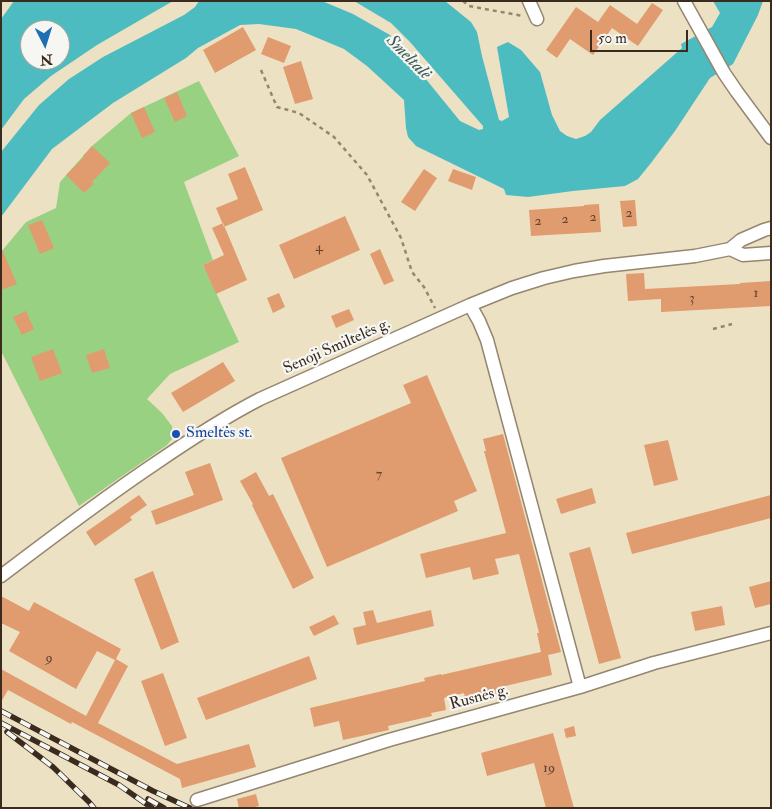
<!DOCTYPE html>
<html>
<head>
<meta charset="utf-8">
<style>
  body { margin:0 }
  #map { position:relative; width:772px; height:809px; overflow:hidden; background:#ede1c3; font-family:"IM FELL Double Pica",serif }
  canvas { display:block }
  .frame { position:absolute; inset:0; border:2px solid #3b2a1e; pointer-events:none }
  .north { position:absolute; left:20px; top:20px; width:50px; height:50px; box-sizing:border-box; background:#f6f6f2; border:1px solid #aba49d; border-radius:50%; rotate:175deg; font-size:14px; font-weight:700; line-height:20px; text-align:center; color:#3b2a1e }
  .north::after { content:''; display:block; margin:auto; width:18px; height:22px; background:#1f6fb2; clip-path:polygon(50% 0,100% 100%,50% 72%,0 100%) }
  .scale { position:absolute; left:590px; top:30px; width:98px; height:22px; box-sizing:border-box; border:2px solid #3b2a1e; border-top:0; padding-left:6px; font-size:15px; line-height:18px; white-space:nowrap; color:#3b2a1e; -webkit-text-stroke:4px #f6f6f2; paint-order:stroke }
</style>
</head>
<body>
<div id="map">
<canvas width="772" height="809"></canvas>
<div class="frame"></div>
<div class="north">N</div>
<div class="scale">50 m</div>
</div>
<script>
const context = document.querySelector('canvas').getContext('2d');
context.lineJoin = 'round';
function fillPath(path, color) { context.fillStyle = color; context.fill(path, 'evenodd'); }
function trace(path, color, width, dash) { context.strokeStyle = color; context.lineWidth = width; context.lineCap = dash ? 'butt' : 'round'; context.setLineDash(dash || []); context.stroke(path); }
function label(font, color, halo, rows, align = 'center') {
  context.font = font + ' "IM FELL Double Pica",serif'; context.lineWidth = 4.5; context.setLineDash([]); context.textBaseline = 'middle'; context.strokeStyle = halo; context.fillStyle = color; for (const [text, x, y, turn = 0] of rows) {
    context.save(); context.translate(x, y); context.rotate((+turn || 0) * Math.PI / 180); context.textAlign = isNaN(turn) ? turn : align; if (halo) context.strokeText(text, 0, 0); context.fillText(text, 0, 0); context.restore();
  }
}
const green = new Path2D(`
  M199,81L239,156L184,182L213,260L203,265L239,342L170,374L147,399L162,413L172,426L173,438L167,445L79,506L1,351V252L26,222L56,208L60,182L92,146L131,113Z`);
const water = new Path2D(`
  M14,1H173L97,45L51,76L24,99L1,130V19ZM30,30H60V60H30Z
  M199,1H322L353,14L390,35L460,121L479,130L483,129V126L410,42L391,23L354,1H445L471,22L477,32L482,56L499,120L502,121L509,117L497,47L508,42L521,50L540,72L552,115L560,131L567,136L576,139L585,136L591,132L600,120L682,48L681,44L712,27L720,13L713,1H763L758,15L733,64L710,78L675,131L651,163L638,179L625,186L573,191L528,197L506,195L504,189L416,146L408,137L406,128L404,100L367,66L344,49L296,29L259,24L240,25L198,48L186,58L113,103L52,149L1,217V152L39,105L69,79L103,57L184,15L195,7Z`);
const building = new Path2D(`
  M652,3L663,10L638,46L612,28L593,55L570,39L557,58L546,50L576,7L598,22L610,5L637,24Z
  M243,27L256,50L215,73L203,50Z
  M268,37L291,46L284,63L261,54Z
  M301,61L313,99L295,104L283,67Z
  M177,92L187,116L175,122L164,98Z
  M144,107L155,132L142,138L131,113Z
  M92,146L110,163L92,182L94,184L84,193L66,175L84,157L83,156Z
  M245,167L263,210L224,227L216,208L238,199L228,174Z
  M424,169L437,178L415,211L401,202Z
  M453,169L476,177L472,190L448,181Z
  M635,200L637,226L623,227L620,201Z
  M599,204L601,232L531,236L529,210L584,206V205Z
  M345,216L360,250L294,279L279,245Z
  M42,220L54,248L40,254L28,225Z
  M223,223L247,280L216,294L203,265L224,255L212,228Z
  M1,247L17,284L1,290Z
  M380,249L394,281L384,285L370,254Z
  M644,273L645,289L740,284V283L771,281V306L661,312V299L628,301L626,274Z
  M279,293L285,307L273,313L267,298Z
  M349,309L354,320L336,328L331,316Z
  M26,311L34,329L22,335L13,317Z
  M53,349L62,373L40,381L31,357Z
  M104,349L110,368L92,373L86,355Z
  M223,362L235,381L183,412L171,393Z
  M427,375L477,491L454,501L458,511L327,567L281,458L411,403L403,385Z
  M503,434L561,652L548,655L552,675L501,687L502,694L466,702L464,693L444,698L446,710L431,713L432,716L388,726L389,730L343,740L339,721L314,727L310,708L425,681L424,678L441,674V675L541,652L537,633H539L519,554L495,559L499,574L473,580L470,567L426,578L420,554L506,533L484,451H486L483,439Z
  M668,440L678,480L654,486L644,445Z
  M210,463L223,500L156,525L151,511L194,495L185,472Z
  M256,472L269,496L273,494L314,578L293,589L252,505L253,504L240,481Z
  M592,488L596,503L561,514L556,499Z
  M139,495L147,505L130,517L132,520L95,546L86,532Z
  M771,495V518L632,554L626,533Z
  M590,547L621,658L599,664L569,553Z
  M153,571L179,642L161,650L134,579Z
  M771,581V604L755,608L749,587Z
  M1,596L29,611L34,602L121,649L116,659L128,666L98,723L177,764L249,744L256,767L182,788L180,779L72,722L71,724L8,690L1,702V669L86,716L115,660L97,651L76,689L9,651L20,632L1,623Z
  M722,606L725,625L695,631L691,612Z
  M373,610L377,623L431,610L434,626L357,645L353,628L366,625L363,612Z
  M334,615L339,624L314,636L309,627Z
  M309,656L317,679L206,720L197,698Z
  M163,673L187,738L165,746L141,681Z
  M574,726L576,736L566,738L564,729Z
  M553,733L574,808H546L534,763L487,776L481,753Z
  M256,794L259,806L250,808H239L237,799Z`);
const path = new Path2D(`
  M463,1L469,6L523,16
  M261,70L277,107L299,113L334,137L367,175L401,238L412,272L424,287L435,308
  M713,329L732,324`);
const minor = new Path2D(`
  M529,1L537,19
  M684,1L724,73L737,92L771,138
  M730,249L743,255L771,253
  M470,305L479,321L487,340L580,687
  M1,576C51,538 101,500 153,465C188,441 223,418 260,399L470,305L512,288L544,278L574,271L604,266L695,256L730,249L741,240L764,230L771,228
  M197,800L389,740L580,687L654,663L771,633`);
const rail = new Path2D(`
  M1,711L153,791L190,808
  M1,723L119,785L152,808
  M7,732L53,767L89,802L94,808
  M148,799L164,808`);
const markers = [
  [176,434,5,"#1a4fb4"]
];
const numberNames = [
  ["2",629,214],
  ["2",593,218],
  ["2",565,220],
  ["2",538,222],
  ["4",319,248],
  ["1",756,294],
  ["3",692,299],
  ["7",379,475],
  ["9",49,659],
  ["19",549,769]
];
const streetNames = [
  ["Senoji Smiltelės g.",337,347,-24],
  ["Rusnės g.",479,698,-15]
];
const transitNames = [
  ["Smeltės st.",186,434]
];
const waterNames = [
  ["Smeltalė",408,58,45]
];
fillPath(green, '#99d183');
fillPath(water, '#4dbcc1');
fillPath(building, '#e09b6f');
trace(minor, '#948670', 15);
trace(path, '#948670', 2.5, [4, 4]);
trace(minor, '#fff', 12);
trace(rail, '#3b2a1e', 5.5);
trace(rail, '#f6f6f2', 4, [11]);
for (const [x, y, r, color] of markers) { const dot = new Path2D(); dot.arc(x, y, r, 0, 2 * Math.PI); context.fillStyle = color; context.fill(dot); trace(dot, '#f6f6f2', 2); }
label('14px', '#644632', null, numberNames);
label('16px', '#3b2a1e', '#f6f6f2', streetNames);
label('16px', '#164399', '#f6f6f2', transitNames, 'left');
label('italic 18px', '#415d57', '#f6f6f2', waterNames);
</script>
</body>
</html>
